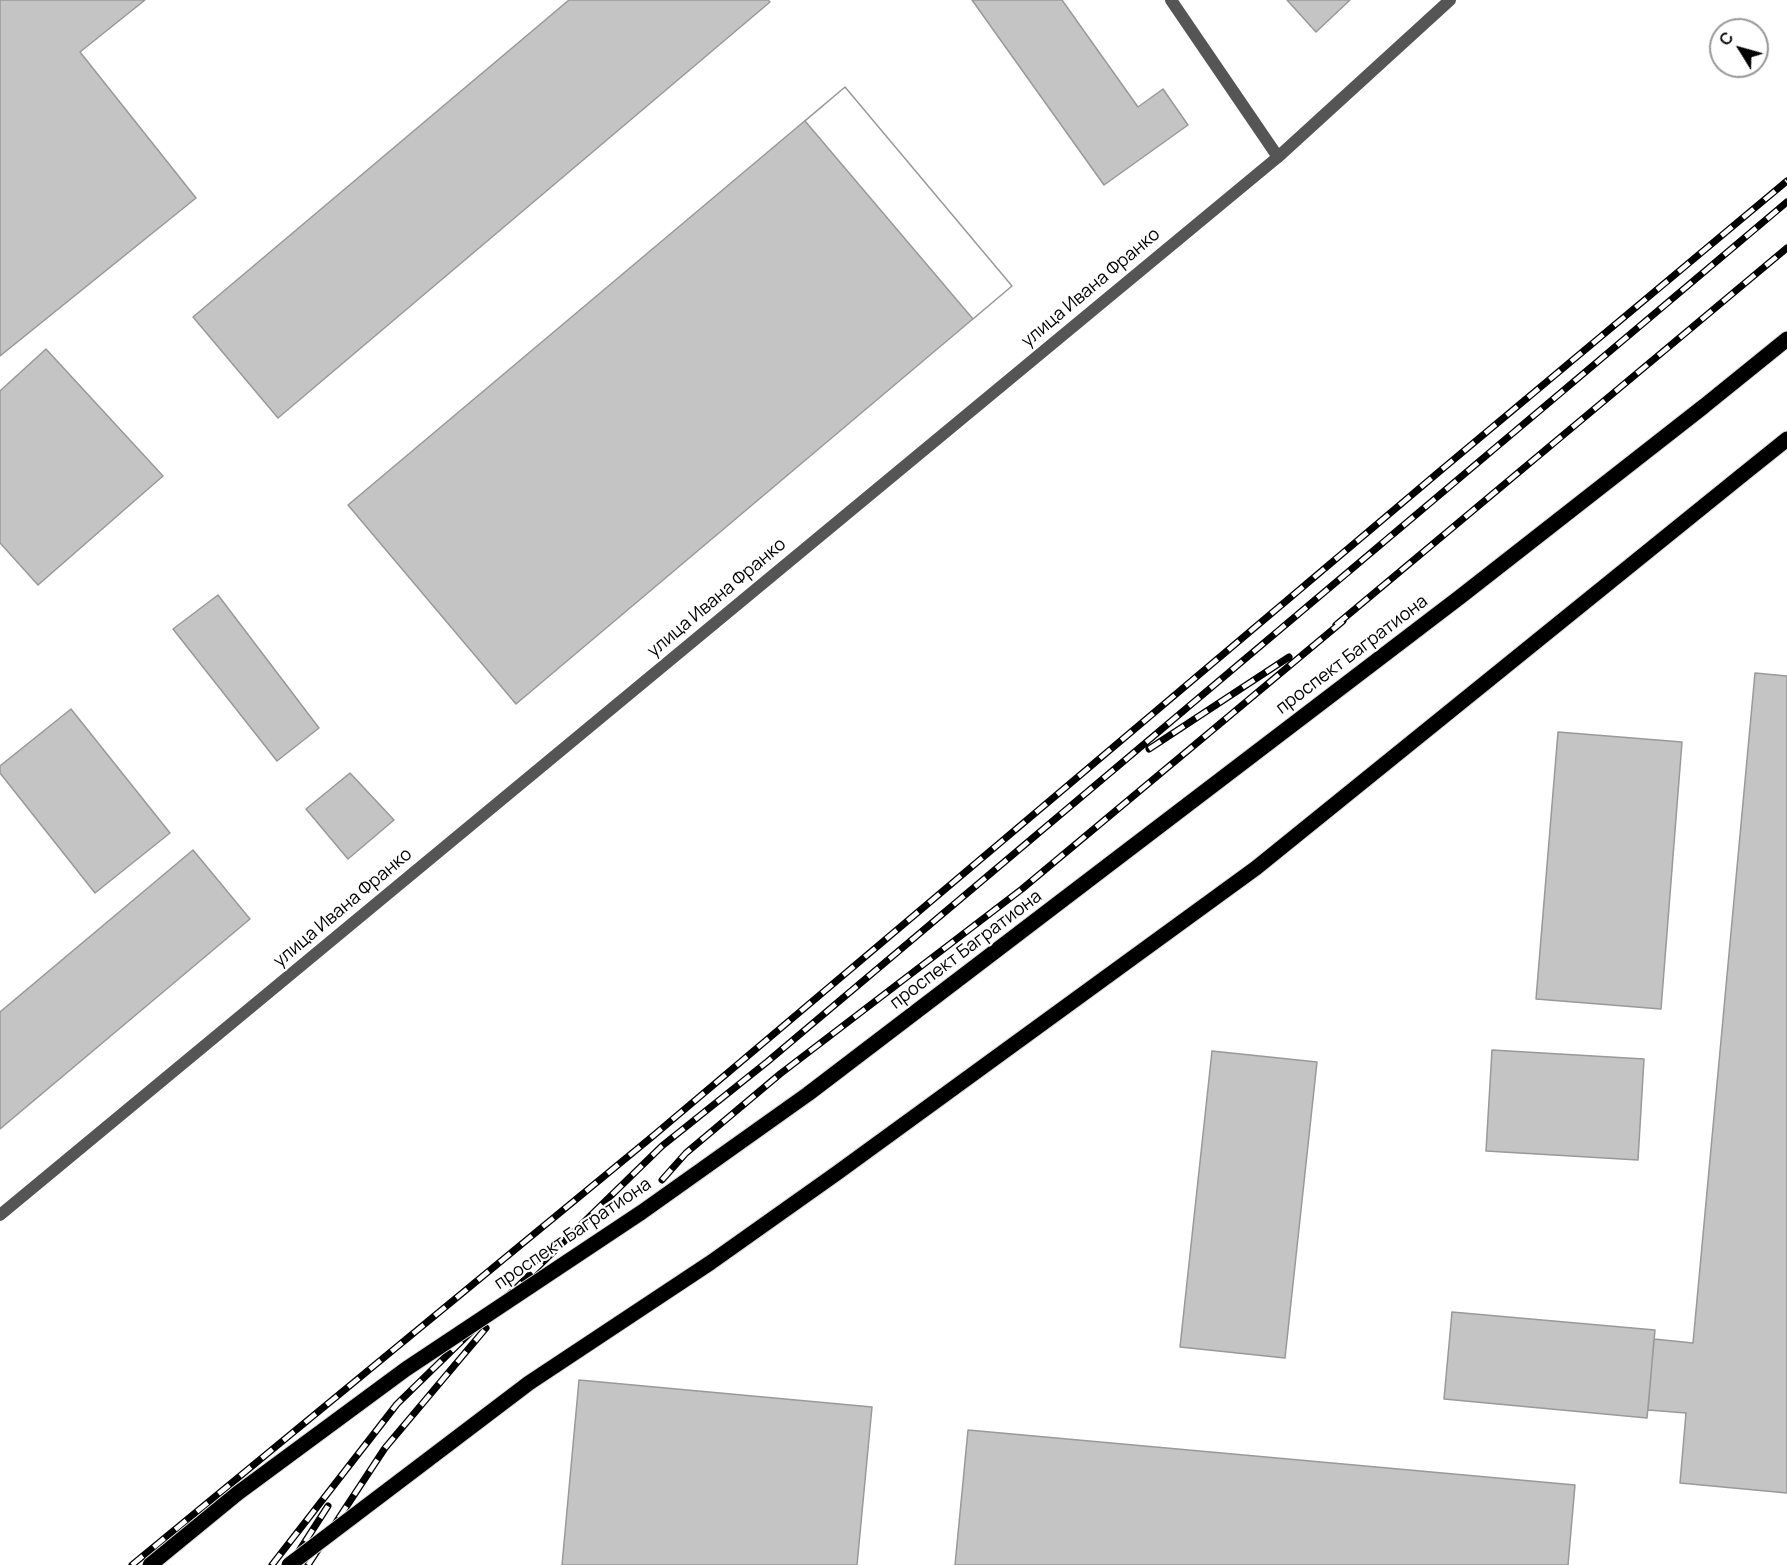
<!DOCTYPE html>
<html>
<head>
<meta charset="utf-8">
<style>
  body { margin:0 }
  #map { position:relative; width:1787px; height:1565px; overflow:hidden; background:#fff; font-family:Manrope,sans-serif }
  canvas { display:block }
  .north { position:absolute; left:1709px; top:18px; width:60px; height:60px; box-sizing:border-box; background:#fff; border:2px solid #999; border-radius:50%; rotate:307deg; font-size:16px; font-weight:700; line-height:24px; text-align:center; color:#000 }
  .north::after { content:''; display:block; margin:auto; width:21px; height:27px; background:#000; clip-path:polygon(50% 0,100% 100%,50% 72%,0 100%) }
</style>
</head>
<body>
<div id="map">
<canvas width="1787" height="1565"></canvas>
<div class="north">С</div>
</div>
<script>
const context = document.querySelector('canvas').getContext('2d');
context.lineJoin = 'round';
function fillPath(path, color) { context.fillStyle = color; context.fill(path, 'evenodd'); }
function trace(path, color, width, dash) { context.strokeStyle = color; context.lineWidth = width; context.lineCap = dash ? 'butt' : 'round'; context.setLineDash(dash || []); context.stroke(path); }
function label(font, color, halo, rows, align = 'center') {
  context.font = font + ' Manrope,sans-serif'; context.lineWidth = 4.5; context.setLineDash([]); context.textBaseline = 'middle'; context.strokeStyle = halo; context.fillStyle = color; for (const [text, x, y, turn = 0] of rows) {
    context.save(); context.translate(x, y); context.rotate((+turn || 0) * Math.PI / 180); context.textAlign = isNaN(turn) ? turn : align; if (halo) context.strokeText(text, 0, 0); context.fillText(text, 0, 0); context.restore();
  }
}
const building = new Path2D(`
  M0,0H145L80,52L196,198L0,356Z
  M569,0H768L770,2L278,418L193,317Z
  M972,0H1062L1138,107L1163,89L1188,125L1104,185Z
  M1287,0H1350L1316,32Z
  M845,87L1012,286L516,704L348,505Z
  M845,87L1012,286L973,319L805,121Z
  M46,349L163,476L38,585L0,543V391Z
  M218,595L319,728L277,761L173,629Z
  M1755,673L1787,676V1493L1680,1483L1686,1413L1648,1410L1654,1339L1693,1343Z
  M71,709L170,833L95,893L0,773V766Z
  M1558,732L1682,742L1661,1009L1536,999Z
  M350,773L394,820L348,859L306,809Z
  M193,850L250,919L0,1129V1012Z
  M1492,1050L1644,1059L1638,1160L1486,1151Z
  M1212,1051L1317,1062L1285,1358L1180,1347Z
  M1452,1312L1655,1330L1647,1418L1444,1399Z
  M579,1380L872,1407L857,1565H562Z
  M968,1430L1575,1485L1568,1565H955Z`);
const lane = new Path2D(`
  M1171,0L1278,157`);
const street = new Path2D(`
  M0,1215L1278,157L1450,0`);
const primary = new Path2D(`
  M1703,407L1787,339
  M1741,476L1787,439`);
const rail = new Path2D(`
  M1336,625L1787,248
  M1149,749L1289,657
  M662,1180L686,1153L780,1074L1022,889L1343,621
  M132,1565L653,1136L1440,471L1787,181
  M272,1565L397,1404L662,1146L767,1062L1787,202
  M290,1565L328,1506
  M308,1565L385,1448L486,1328`);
const primaryBridge = new Path2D(`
  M150,1565L238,1493L406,1369L642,1212L808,1094L1460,597L1703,407
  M289,1565L529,1383L710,1263L837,1173L1256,868L1741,476`);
const streetNames = [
  ["улица Ивана Франко",1091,288,-40],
  ["улица Ивана Франко",717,598,-40],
  ["проспект Багратиона",1352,655,-37],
  ["улица Ивана Франко",343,908,-40],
  ["проспект Багратиона",966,950,-37],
  ["проспект Багратиона",573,1234,-34]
];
fillPath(building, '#c4c4c4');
trace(building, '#999', 1.5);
trace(primary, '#dbdbdb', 17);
trace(lane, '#555', 12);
trace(street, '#555', 12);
trace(primary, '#000', 15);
trace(rail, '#000', 7);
trace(rail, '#fff', 4.5, [14]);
trace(primaryBridge, '#dbdbdb', 17, []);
trace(primaryBridge, '#000', 15);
label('18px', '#000', '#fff', streetNames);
</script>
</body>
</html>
